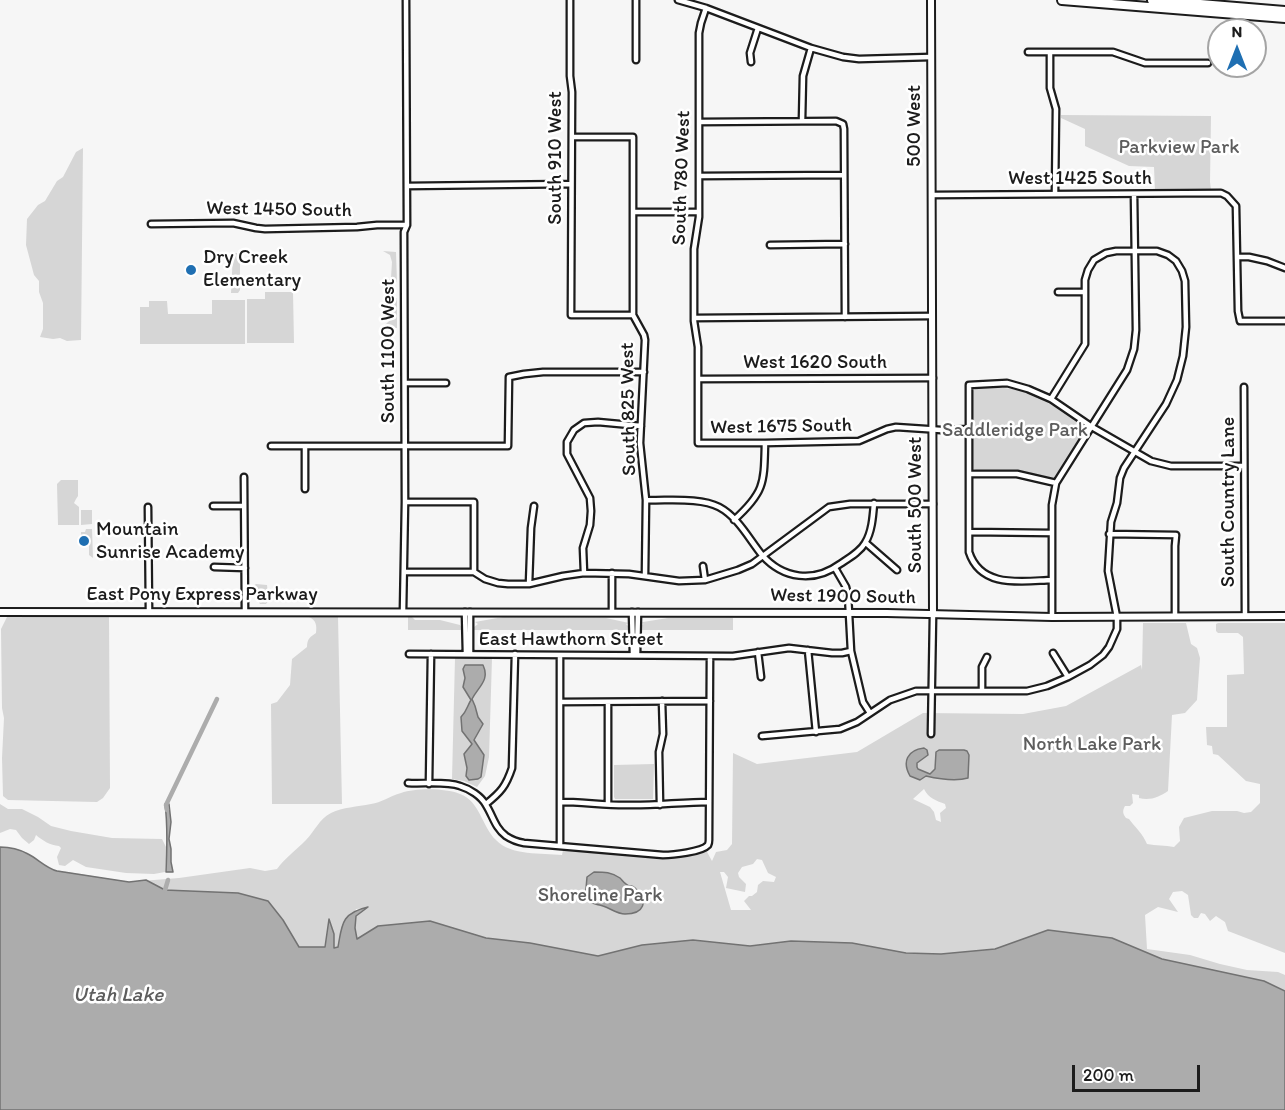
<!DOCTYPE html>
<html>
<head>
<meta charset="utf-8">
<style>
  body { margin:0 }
  #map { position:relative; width:1285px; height:1110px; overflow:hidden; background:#f6f6f6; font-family:Itim,sans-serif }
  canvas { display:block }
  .north { position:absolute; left:1207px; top:18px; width:60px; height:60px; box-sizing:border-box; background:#fff; border:2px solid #a4a4a4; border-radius:50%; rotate:0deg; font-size:16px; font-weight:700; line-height:24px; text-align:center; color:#1c1c1c }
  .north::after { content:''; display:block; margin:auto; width:21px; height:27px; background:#1f6fb2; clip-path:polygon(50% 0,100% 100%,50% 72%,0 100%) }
  .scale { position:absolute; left:1072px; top:1065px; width:128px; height:27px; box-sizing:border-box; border:3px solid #1c1c1c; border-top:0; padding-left:8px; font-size:18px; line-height:21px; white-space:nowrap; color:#1c1c1c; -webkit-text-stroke:4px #fff; paint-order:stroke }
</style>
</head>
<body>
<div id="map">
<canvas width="1285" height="1110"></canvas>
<div class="north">N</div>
<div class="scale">200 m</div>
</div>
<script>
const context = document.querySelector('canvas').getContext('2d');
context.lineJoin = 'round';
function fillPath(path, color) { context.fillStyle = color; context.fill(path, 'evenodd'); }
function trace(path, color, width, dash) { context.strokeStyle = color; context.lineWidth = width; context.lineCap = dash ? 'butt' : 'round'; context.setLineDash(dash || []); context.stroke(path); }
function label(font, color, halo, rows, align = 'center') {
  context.font = font + ' Itim,sans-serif'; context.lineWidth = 5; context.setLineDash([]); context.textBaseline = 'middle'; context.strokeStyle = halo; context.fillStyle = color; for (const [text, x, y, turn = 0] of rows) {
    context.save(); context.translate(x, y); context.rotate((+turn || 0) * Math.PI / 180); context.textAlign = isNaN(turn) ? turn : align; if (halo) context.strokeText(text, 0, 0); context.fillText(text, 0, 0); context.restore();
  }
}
const green = new Path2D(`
  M1061,115L1211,116L1210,182L1211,190L1155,191L1154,167L1129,166L1085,146V129L1061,118Z
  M83,148L81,340L67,341L60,338L53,339L40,337L43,329V303L39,292V281L34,275L26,245L27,219L38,205L45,201L57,181L63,177L76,152Z
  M383,251L396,252L397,282L394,284H383L391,278L392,262L390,255Z
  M233,253H240V290L238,293H231Z
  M265,292H293L294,343H247V299H265Z
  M383,298H397V328H384L385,325L390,320L389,313L391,309Z
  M212,300H245V344H140V307H149V301H167L168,314H212Z
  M976,388C988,388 1001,387 1013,389C1040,393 1062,411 1084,425L1085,429L1055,478L1051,479L1024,471L976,470L972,468V392Z
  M61,480H78V496L76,499L74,503L79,507V525H58L57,484Z
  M81,510H92V524L81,525Z
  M86,529H92L93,558L89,555V538L81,537V532H85Z
  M256,584L267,585C268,591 266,595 268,601L266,604H260L258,601L260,597L259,594L252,592V587Z
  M11,616H106L109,617L110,788L103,798L97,802L8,800L3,796L2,758L4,718L2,708L1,629L7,617Z
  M309,617H338L342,804H272L271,704L277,702L290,685L292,659L307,647C307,639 310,637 316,633C317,625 316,620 309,617Z
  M408,617H412L415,620H440L460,625L462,628L464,625V647L463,630H408Z
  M503,617L606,618L629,623L626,624L628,626V630H474L472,647L473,624L474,627L478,624L475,622Z
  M668,618H733V630H641V625L644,624L641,623L643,622Z
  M1143,623H1186L1191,644L1197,648L1200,658L1197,700L1185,713L1172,715L1168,791C1159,797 1150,801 1139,798V795L1132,794L1133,803L1130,806H1125C1122,811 1123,814 1126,818L1129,819C1135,827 1143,834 1147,844C1156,846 1165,845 1174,847L1180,841L1179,827L1184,818L1212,811H1237L1244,813L1251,812L1260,803V784L1246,781L1218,755L1213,754L1212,746L1207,745L1206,727H1227V675L1244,674L1243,637L1238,633H1218L1216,631V624L1218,623H1285V953L1228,931L1225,922L1216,916L1210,921L1205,914L1201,913L1198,918H1194L1191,915L1188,895L1182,891L1173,892L1169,899L1178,912L1158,907L1145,915L1147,949L1190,955L1220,964L1247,970L1278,972L1285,975V991L1264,981L1162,959L1112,938L1048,930L995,949L941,954L906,953L852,943L791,941L750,946L693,940L642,945L598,956L530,943L486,938L430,921L378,926L356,940L355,928L356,916L366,908L356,909L339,947L334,948V934L330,921L326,947H299L224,911L22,864L0,847L17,849L28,853L50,869L129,882L179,878L250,868L265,871L277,869C285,858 296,850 306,840C315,831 319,819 331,813C343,807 357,807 371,804C381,803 390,796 401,793C416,788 445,788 460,794C480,801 482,827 496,840C511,856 542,853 562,855L563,850L668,857L683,856L706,850L712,861L716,852L727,850L732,844L733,753L757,764L857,752L923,713L1023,714L1066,706L1141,665L1142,670ZM924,789C928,798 937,801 945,804L946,808L940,813L941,822L936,820L934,812L930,807L913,799ZM757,859L762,860L768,873L776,877L774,882L763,881L758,885L757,892L752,896H749L744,901L751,910H731L720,872H724L728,877L726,888L745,892L746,884L739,877L738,873L742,867L753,864Z
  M455,658H492L489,757L485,776L477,787L464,781L452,779Z
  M654,764L653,799H615L614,797V765Z
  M0,804L8,809H22L38,817L51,826L71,831L112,838L162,839L167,849L165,872L154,874L126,873L86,867L73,860L65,866L59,865L57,857L61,848L59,846C50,845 43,841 36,835L34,840L29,844L22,838L16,830L10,829L0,833Z`);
const water = new Path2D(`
  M465,665H483C490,680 479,686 472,699L475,706L478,717L483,724L474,740L484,755L481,777L478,779L469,780L466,776L467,768L464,754L472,744L462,731L461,717C467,711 467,706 471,700L463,687L465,678L463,669Z
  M924,748L927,750L928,755L917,763V767L918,769L930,774L935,769L936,752L939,750H964L967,751L969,755L968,778C955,782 939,779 926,776L920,780L910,776C902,762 907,750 924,748Z
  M165,804H169L171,822L169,839L171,849V862L173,872H166C167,850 168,826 165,804Z
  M0,847C10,847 19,849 28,854C38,859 46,868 57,871L129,882L146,880L165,890L238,893L268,901L283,920L299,947H325L329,919L334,934V948L338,947C342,925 341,913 368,907L356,916L355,928L357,939L378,926L430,921L486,938L530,943L598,956L642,945L693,940L750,946L791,941L852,943L906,953L941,954L995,949L1048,930L1112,938L1162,959L1264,981L1285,991V1110H0Z
  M594,872C605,872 611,872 620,878C622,880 624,883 626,884C633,889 629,883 635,888C649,902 644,914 625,914C617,914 610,908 603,906C597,904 591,904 585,900L587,877Z`);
const canal = new Path2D(`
  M167,810L166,805L217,699
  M165,890L168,880`);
const minor = new Path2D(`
  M570,0V76L572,92L571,315H633
  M678,0L706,8L811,48L843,57L859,59L931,57
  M706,8L701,23L699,33V217L694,249V321L698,347V443H765L859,441L887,429L896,427L941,430L970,429
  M1028,52H1113L1145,63H1208
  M1050,52V88L1056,109L1055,194
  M636,60V0
  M751,62L750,53L758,28
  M802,121L803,76L811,48
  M699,122L836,121L843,124L844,129L845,317
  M572,137H633V315L644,335L645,340L640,443L646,500L645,576
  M699,176L844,175
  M407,186L571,184
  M932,195L1221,193L1227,196L1236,206L1238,311L1240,321H1285
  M633,212H698
  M151,224L233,223L256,228L265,229L357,227L377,225H407
  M770,245L845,244
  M1237,257H1249L1267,261L1285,268
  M1058,292H1085
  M694,318L932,316
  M698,379L933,378
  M405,383H446
  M1244,387L1245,616
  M271,446H508L509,377L524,374L543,372H644
  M305,446V489
  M969,474H1017L1056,483
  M244,477L245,612
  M646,500C667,501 700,497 719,507C738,517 749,539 762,555C783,579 814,583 840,564C849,558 860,552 865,543C872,532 873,516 874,503
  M405,502H474V572
  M213,506H244
  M148,507L149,612
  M734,520C765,492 764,483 765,443
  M970,532L1052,533
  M1109,534L1176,535L1175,546V616
  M866,543L897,570
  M214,567L245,568
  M835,568L846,587L848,595L851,651L863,702L870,713
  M404,572H474L485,579L498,583L508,584H529L563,576L584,573L629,574L679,581L705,580L703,566
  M584,573L583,548L590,525L591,511L590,498L567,454V442L574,430L584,423L598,422L641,426
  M612,573V612
  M705,580L738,570L752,564L829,507L850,504H933
  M1052,580C1022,581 981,589 969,552V385L1007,383L1028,389L1051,399L1092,427L1151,461L1171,466H1243
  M529,584L531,528L534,506
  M403,612L405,502L404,232L407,225L406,0
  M465,612L466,654
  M470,612V654
  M632,612L633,655
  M1052,617V505L1056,483L1127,370L1134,349L1136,330L1134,194
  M808,650L816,732
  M758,652L761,677
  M1053,653L1068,677
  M409,654L733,656L789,648L832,653H842L851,651
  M637,655L638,612
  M982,691V667L987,657
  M560,702L710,701
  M608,702V804
  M931,734L933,615
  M762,736L840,729L857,722L890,700L916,691H1027L1047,686L1068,677L1090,665L1103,655L1109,647L1117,629V617L1108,571L1111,522L1117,503L1120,478L1124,468L1166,404L1177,380L1183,356L1186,327L1185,281L1182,271L1176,261L1168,255L1157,251H1116L1106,253L1094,260L1088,270L1085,280V344L1051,399
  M408,783C424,784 446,781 460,786C470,789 481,796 486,805C493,816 495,828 506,836C512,840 518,842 524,843L663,855C672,855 702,852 708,845C709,843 709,841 709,840L710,656
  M429,784L431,654
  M560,802C581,802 603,805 625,805C653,806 681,802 709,802
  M486,804C501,792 506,786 512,768L515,654
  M660,805L659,752L663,734L662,701
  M560,846V655`);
const tertiary = new Path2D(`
  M931,0L933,615
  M0,612L887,613L1052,617L1285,616`);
const trunk = new Path2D(`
  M1062,0L1285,18
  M1152,0L1285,11`);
const markers = [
  [191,270,6,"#1f6fb2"],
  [84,541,6,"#1f6fb2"]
];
const streetNames = [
  ["500 West",915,126,-90],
  ["South 910 West",556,158,-90],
  ["South 780 West",682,178,-88],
  ["West 1425 South",1080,179],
  ["West 1450 South",279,210,1],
  ["South 1100 West",389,351,-90],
  ["West 1620 South",815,363],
  ["South 825 West",629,409,-91],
  ["West 1675 South",781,427,-1],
  ["South Country Lane",1229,502,-90],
  ["South 500 West",916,505,-90],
  ["East Pony Express Parkway",202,595],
  ["West 1900 South",843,597,1],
  ["East Hawthorn Street",571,640]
];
const parkNames = [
  ["Parkview Park",1179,148],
  ["Saddleridge Park",1015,431],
  ["North Lake Park",1092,745],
  ["Shoreline Park",600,896]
];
const poiNames = [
  ["Dry Creek",203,258],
  ["Elementary",203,281],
  ["Mountain",96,530],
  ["Sunrise Academy",96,553]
];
const waterNames = [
  ["Utah Lake",118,996]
];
fillPath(green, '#d6d6d6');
fillPath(water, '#acacac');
trace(water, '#727272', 1.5);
trace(canal, '#acacac', 4.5);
trace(minor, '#1c1c1c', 9);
trace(tertiary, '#1c1c1c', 10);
trace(trunk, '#1c1c1c', 12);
trace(minor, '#fff', 4.5);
trace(tertiary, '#fff', 6);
trace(trunk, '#fff', 8);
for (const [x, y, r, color] of markers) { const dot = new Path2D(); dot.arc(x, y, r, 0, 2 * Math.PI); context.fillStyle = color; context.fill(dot); trace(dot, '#fff', 2); }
label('20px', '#1c1c1c', '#fff', streetNames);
label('20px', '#5d5d5d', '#fff', parkNames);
label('20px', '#1c1c1c', '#fff', poiNames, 'left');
label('italic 21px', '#5d5d5d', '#fff', waterNames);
</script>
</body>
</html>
